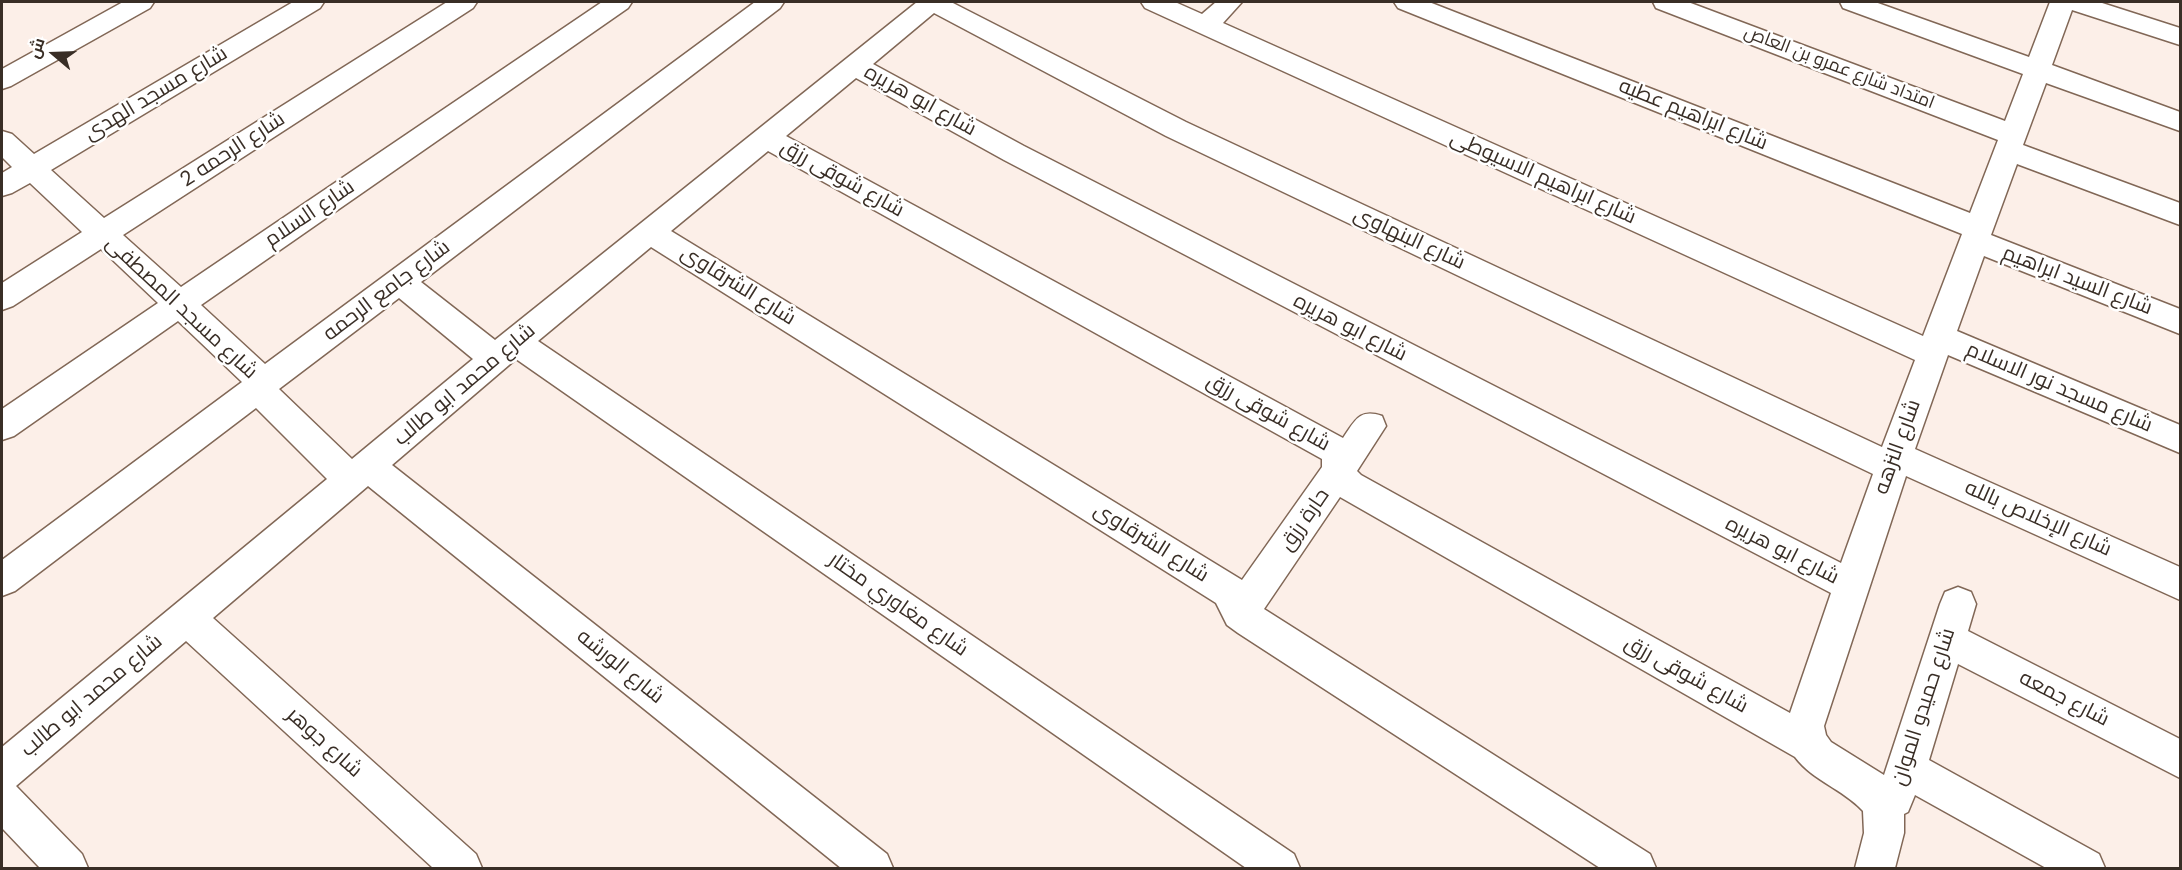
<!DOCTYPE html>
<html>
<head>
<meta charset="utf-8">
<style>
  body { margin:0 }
  #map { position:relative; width:2182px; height:870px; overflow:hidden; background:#fcefe8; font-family:"DM Sans",Cairo,sans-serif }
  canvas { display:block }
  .frame { position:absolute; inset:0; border:3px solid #392e26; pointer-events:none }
  .north { position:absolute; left:24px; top:24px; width:60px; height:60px; -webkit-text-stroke:4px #fff; paint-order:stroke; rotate:289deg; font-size:16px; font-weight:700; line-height:24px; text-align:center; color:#392e26 }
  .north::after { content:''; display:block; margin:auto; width:21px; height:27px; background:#392e26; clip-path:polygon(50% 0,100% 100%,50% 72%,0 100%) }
</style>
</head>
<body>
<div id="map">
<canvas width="2182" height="870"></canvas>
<div class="frame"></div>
<div class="north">ش</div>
</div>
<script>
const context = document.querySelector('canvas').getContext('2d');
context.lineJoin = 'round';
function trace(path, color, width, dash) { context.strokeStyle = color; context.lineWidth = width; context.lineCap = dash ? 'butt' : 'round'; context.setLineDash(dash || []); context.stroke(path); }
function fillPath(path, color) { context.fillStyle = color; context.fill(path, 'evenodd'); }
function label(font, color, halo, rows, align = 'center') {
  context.font = font + ' "DM Sans",Cairo,sans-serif'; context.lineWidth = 5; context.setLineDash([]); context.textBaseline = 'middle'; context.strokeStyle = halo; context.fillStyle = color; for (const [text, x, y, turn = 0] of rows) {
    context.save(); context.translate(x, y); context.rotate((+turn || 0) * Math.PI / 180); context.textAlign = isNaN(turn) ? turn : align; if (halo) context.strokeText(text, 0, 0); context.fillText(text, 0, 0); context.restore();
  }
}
const minor = new Path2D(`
  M123,2H154L150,8L11,86L2,89V69Z
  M293,2H324L320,8L51,170L104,218L447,2H477L473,8L123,235L181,287L602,2H632L628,8L201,305L265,364L755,2H784L780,8L421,282L495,340L917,2H951L1186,122L1882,447L1915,360L1145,8L1141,2H1175L1202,14L1216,2H1242L1223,23L1923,336L1962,234L1398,8L1394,2H1429L1970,213L1998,140L1656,8L1653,2H1688L2005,121L2023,74L1843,8L1840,2H1875L2029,57L2050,2H2099L2180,28V45L2072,10L2052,65L2180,112V131L2046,83L2023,145L2180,203V225L2017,164L1991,235L2180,309V334L1984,256L1957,331L2180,425V453L1948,355L1915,449L2180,567V600L1906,476L1824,726L1826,735L1831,742L1884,775L1940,604L1945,592L1958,587L1971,592L1976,604L1968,631L2180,739V778L1958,664L1929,760L2099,854L2105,868H2046L1915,795L1908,812L1904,814V833L1895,868H1855L1864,833L1863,811C1843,789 1813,781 1795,757L1340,497L1264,609L1650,854L1656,868H1600L1238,633L1227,625L1216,603L651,247L538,341L1294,854L1300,868H1246L516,359L392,465L887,854L893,868H841L368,486L213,618L476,854L482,868H433L186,641L16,786L82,854L88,868H40L2,828V747L327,479L256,408L15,591L2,596V560L242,382L178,321L14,436L2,440V409L158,303L101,249L13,306L2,310V283L82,232L30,183L12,193L2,196V173L12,167L2,157V131L12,134L34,154ZM934,13L1166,136L1873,474L1841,563L1024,146L873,64ZM856,78L1004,160L1831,593L1790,713L1361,475L1357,471L1386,426L1382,416C1359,408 1355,421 1343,438L786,136ZM768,151L1322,459V467L1242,580L671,231ZM399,298L473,359L352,459L279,389Z`);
const farStreetnames = [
  ["امتداد شارع عمرو بن العاص",1839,68,21]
];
const streetNames = [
  ["شارع مسجد الهدى",156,94,-31],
  ["شارع ابو هريره",920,101,29],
  ["شارع ابراهيم عطيه",1693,115,22],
  ["شارع الرحمه 2",233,150,-33],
  ["شارع ابراهيم الاسيوطى",1543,178,24],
  ["شارع شوقى رزق",842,179,29],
  ["شارع السلام",310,214,-34],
  ["شارع البنهاوى",1409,239,25],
  ["شارع السيد ابراهيم",2077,281,21],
  ["شارع الشرقاوى",738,286,32],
  ["شارع جامع الرحمه",387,291,-37],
  ["شارع مسجد المصطفى",181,308,43],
  ["شارع ابو هريره",1350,328,27],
  ["شارع محمد ابو طالب",465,385,-40],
  ["شارع مسجد نور الاسلام",2059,388,23],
  ["شارع شوقى رزق",1268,413,29],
  ["شارع النزهه",1898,447,-70],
  ["شارع الإخلاص بالله",2038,519,24],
  ["حارة رزق",1305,520,-55],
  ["شارع الشرقاوى",1151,543,32],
  ["شارع ابو هريره",1782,551,27],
  ["شارع مغاوري مختار",898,605,35],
  ["شارع الورشه",620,667,39],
  ["شارع شوقى رزق",1686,675,29],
  ["شارع محمد ابو طالب",92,696,-40],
  ["شارع جمعه",2064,699,27],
  ["شارع حميدو الموان",1924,707,-72],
  ["شارع جوهر",324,743,42]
];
trace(minor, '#816756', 3);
fillPath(minor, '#fff');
label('18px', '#392e26', '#fff', farStreetnames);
label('21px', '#392e26', '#fff', streetNames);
</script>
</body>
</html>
